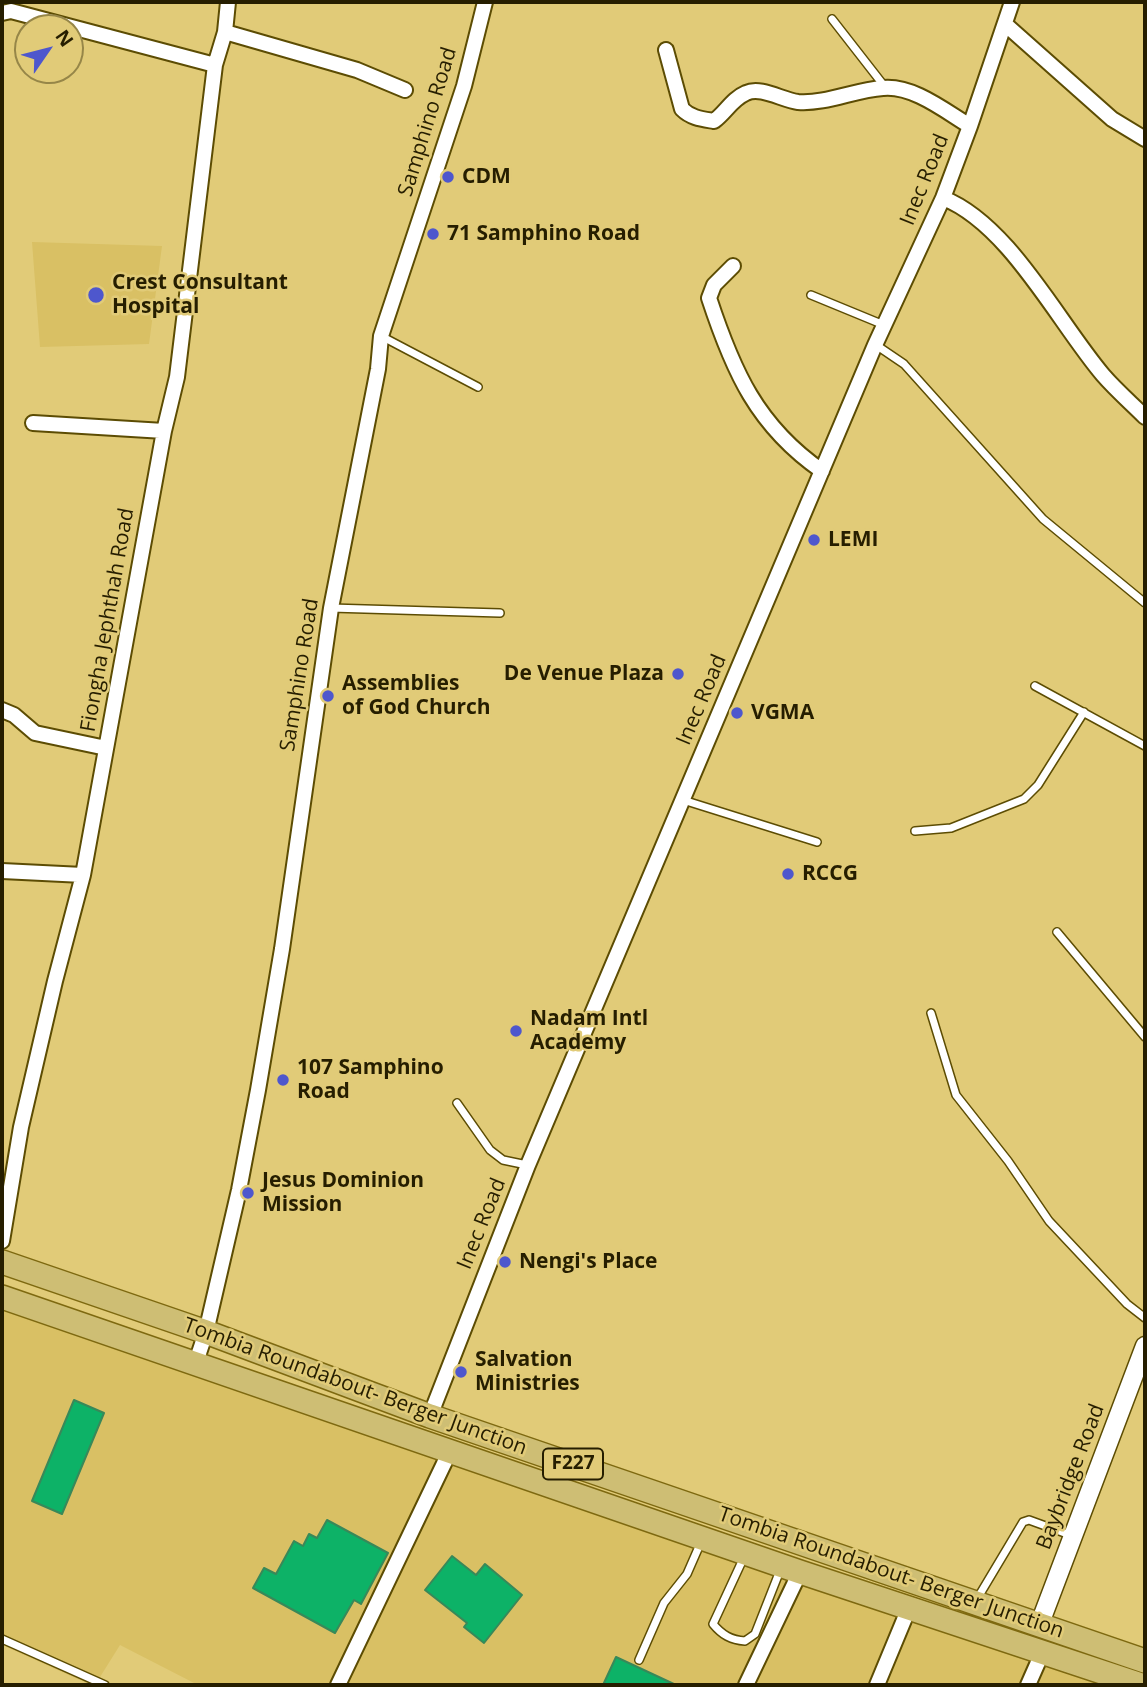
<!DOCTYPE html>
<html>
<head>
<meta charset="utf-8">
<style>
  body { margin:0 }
  #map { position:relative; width:1147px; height:1687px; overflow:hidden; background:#e1cb78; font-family:"Open Sans",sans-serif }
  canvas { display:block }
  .frame { position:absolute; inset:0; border:4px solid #261e00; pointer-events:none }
  .north { position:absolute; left:14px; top:14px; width:70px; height:70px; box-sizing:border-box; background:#e1cb78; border:2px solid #968648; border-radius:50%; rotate:55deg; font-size:19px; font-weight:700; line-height:28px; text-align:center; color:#261e00 }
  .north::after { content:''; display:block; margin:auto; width:24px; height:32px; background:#4e57cd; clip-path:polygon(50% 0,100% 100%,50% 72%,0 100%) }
</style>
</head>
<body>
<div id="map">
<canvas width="1147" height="1687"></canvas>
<div class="frame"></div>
<div class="north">N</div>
</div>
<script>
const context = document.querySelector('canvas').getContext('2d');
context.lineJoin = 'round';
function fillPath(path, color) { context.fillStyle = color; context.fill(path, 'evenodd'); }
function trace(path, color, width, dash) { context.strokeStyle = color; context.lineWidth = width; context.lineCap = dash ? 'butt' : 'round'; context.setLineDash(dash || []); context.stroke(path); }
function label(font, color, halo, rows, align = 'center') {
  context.font = font + ' "Open Sans",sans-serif'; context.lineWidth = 5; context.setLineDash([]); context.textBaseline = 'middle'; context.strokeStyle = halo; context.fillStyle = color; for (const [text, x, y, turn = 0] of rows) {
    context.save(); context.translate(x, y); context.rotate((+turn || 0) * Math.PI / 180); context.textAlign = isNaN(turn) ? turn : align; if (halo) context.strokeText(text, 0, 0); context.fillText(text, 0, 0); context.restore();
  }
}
const built = new Path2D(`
  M32,242L162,246L149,344L40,347Z
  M2,1307L1108,1685H198L120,1645L95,1685H91L2,1645Z`);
const building = new Path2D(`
  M74,1400L104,1413L62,1514L32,1501Z
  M327,1520L388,1553L361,1604L354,1600L335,1633L253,1588L264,1568L276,1574L294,1541L303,1546L309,1534L317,1538Z
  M452,1556L476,1575L485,1564L522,1595L484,1643L464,1627L467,1623L425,1590Z
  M616,1657L676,1685H603Z`);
const service = new Path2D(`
  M832,19L885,87
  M811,295L884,325
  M381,336L478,387
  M876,345L904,364L1043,519L1145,603
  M331,608L500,613
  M1035,686L1145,746
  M683,800L817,842
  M915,831L951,828L1024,799L1038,785L1084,712
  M1057,932L1145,1037
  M931,1013L956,1095L1008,1161L1049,1221L1127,1304L1145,1318
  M457,1103L490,1150L503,1160L527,1165
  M744,1557L713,1624C722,1635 731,1640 745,1641L755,1634L781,1568
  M977,1599L1023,1522L1029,1520L1073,1536
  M2,1639L105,1685
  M639,1660L664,1603L687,1574L701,1542`);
const minor = new Path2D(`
  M2,13L11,11L215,65
  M1005,24L1112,119L1145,139
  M225,32L357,70L405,90
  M666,50L682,109C691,118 702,119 714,121C726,112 732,99 746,93C761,86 782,100 798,102C827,104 854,90 883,88C913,85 945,111 970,126
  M943,198C1009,224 1058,322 1103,375C1116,390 1131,403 1145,417
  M733,266L714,285L709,298C733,371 757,426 822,471
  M33,423L164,431
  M2,710L14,715L35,733L106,748
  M2,871L83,875
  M2,1241L21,1127L55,981L83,875L164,431L177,377L215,65L225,32L228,2
  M195,1365L206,1332L239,1190L258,1090L282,949L331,608L378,369L381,336L464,86L485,2
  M430,1416L528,1165L875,345L943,198L970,126L1012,2
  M338,1685L450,1451
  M746,1685L800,1572
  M877,1685L909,1608
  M1028,1685L1043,1651`);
const tertiary = new Path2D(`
  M1040,1623L1145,1346`);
const primary = new Path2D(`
  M2,1262L206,1332L430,1416L1145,1661
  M2,1297L800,1572L1141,1685`);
const markers = [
  [448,177,7,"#4e57cd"],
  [433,234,7,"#4e57cd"],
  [96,295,9,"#4e57cd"],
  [814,540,7,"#4e57cd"],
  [678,674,7,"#4e57cd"],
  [328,696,7,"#4e57cd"],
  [737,713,7,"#4e57cd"],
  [788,874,7,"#4e57cd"],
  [516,1031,7,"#4e57cd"],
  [283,1080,7,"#4e57cd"],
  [248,1193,7,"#4e57cd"],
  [505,1262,7,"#4e57cd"],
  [461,1372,7,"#4e57cd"]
];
const shields = [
  [573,1464,60]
];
const shieldNames = [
  ["F227",573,1464]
];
const streetNames = [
  ["Samphino Road",428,122,-73],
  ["Inec Road",925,180,-68],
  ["Fiongha Jephthah Road",108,620,-80],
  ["Samphino Road",300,675,-81],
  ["Inec Road",702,700,-67],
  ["Inec Road",482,1224,-68],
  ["Tombia Roundabout- Berger Junction",355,1387,20],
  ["Baybridge Road",1071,1477,-69],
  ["Tombia Roundabout- Berger Junction",891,1573,19]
];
const poiNames = [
  ["CDM",462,177],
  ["71 Samphino Road",447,234],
  ["Crest Consultant",112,283],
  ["Hospital",112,307],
  ["LEMI",828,540],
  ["De Venue Plaza",664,674,"right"],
  ["Assemblies",342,684],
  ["of God Church",342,708],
  ["VGMA",751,713],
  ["RCCG",802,874],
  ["Nadam Intl",530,1019],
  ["Academy",530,1043],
  ["107 Samphino",297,1068],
  ["Road",297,1092],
  ["Jesus Dominion",262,1181],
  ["Mission",262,1205],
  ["Nengi's Place",519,1262],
  ["Salvation",475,1360],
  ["Ministries",475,1384]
];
fillPath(built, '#d9c064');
fillPath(building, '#0db267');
trace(building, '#398859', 2);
trace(service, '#5c4c03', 10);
trace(minor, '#5c4c03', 18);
trace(tertiary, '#5c4c03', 21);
trace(primary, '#7e6910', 26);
trace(service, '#fff', 7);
trace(minor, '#fff', 14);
trace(tertiary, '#fff', 18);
trace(primary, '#cebe74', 23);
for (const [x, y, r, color] of markers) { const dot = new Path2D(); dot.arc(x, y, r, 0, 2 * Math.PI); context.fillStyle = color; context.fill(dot); trace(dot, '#e1cb78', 2.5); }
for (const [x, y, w] of shields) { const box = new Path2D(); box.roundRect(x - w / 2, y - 15.5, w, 31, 5); context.fillStyle = '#e1cb78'; context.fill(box); trace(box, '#261e00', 2); }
label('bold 19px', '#261e00', null, shieldNames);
label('21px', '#261e00', '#e1cb78', streetNames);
label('bold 21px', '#261e00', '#e1cb78', poiNames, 'left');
</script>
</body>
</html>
